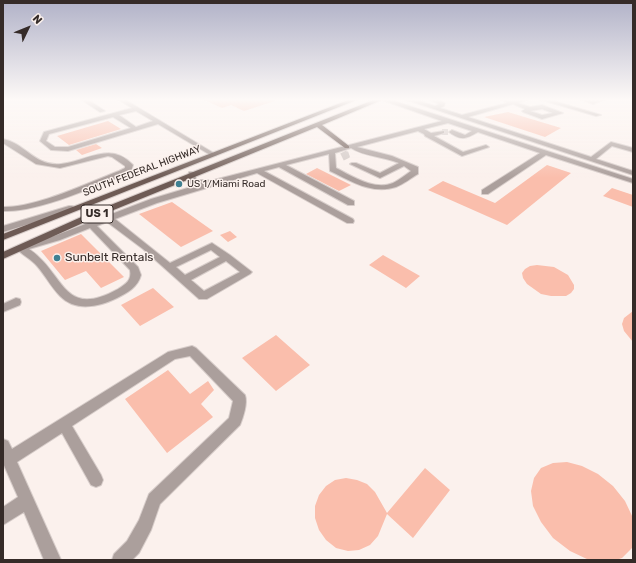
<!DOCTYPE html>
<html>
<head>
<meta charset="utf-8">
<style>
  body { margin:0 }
  #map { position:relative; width:636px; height:563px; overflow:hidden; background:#fbf1ed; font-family:Rubik,sans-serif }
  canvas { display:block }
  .frame { position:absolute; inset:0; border:4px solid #352b28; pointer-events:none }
  .north { position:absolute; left:8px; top:8px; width:40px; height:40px; -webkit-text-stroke:3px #fbf1ed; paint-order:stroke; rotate:47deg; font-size:11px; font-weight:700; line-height:16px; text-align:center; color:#352b28 }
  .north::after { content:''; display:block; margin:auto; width:14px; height:18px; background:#352b28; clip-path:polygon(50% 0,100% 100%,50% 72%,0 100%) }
</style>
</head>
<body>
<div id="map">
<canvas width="636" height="563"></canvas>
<div class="frame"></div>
<div class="north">N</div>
</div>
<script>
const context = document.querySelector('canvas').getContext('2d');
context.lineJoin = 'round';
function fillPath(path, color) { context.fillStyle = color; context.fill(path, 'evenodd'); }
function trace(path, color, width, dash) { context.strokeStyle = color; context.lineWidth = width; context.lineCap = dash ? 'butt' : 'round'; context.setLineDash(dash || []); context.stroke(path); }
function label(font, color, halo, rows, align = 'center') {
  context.font = font + ' Rubik,sans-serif'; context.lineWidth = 3; context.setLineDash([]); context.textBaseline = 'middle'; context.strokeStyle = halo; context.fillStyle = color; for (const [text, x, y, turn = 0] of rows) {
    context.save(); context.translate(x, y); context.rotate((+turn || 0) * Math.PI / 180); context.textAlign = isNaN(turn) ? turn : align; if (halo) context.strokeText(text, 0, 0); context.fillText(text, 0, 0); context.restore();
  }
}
const building = new Path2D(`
  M202,99H275V101L244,111L231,105L222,108Z
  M508,112L561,128L545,137L484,117Z
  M108,121L121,129L69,145L57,136Z
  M96,144L102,148L82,155L76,150Z
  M547,165L571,173L507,225L428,190L443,181L495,203Z
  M317,168L351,185L339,191L306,174Z
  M612,188L633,195V207L603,196Z
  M172,202L213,231L181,247L139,214Z
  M230,231L237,237L228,242L220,235Z
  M81,234L124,277L101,288L86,271L65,280L41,251Z
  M383,255L420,276L406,288L369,265Z
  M537,265L554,267L568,275L574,285V289L571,293L566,296H551L541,294L527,284L523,278L522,273L525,269L530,266Z
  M153,288L174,307L140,326L121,305Z
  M633,311V342L624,331L622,324L624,318Z
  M276,335L310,365L276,391L242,358Z
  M168,370L190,394L208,381L214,390L201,404L213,417L167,453L125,399Z
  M567,462L582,466L598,474L613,486L625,501L633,518V543L632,548L622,558L616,560H589L570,551L553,538L541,522L533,506L531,491L534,478L541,468L553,463Z
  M425,468L450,490L413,538L387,514L378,536L370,545L359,550L348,551L336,548L326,540L319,530L315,518V506L319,495L326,486L335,480L346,478L357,480L367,484L375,492L387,513Z`);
const minorTunnelFar1 = new Path2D(`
  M442,132H452
  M346,155L349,154`);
const minorTunnel = new Path2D(`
  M342,157L348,154`);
const minor = new Path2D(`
  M80,99H87L105,111L100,112Z
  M117,99H124L217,155L212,156L158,124L68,151L51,150L40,141L44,132L132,108ZM136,111L153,121L136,127L119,115ZM113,117L131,128L68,147H55L46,141L49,134Z
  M379,99H388L633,179V183L546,155L488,194H482V190L540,153L478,132C466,139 461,141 449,132L452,130L465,135L472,131L448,123L424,129L431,133L444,131V133L434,136L463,152L486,145L489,147L462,156L425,136L424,134L418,131L357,147L392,156L418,167V174C411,178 404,184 396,187C372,195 351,181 330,171L329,154L286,165L354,201V205H348L279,167L264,171L353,219L354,221L353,223H347L257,173L157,203L115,219L170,263L212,243L230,255L252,272L250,274L207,299H199L143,249L107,222L97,226L138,267L141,275C138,287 127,293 117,298C99,307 75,312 60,296C51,287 45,275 37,266C31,259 22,255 16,248L18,246L54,236L151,199L201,184H191L187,179L189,172H195L196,180H207L210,181L442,121ZM351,148C363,156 384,157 399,163L380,173L356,163H352L350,164L380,178L404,166L411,171C405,175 399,180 393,183C374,191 352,176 336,168L335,153ZM90,228L130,270C132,280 126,284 118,289C62,320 65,273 29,249L60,240ZM211,250L220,257L185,275L176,267ZM226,261L240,272L204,291L191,280Z
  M404,99H413L435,106L439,104L428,99H436L445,103L444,106L440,108L462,115L507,103L500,99L513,101L529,99L518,103L530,107L542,105L563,113L542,119L523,112L522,111L525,109L513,104L468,117L591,157L611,142L633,148V152L612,146L596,159L633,171V175ZM542,109L553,113L542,115L530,111Z
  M538,99H547L601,115L596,116Z
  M579,99H606L593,104Z
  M3,139C25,143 35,167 61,164C88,161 110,141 133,165L131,171L125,175C92,187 37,213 3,211V207C35,208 88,183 119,171L125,168V166L112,157L108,156L60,168L36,164L3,143Z
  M69,206H72L76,208L75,210L3,232V226Z
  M16,298L20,299L21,302L20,305L3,312V304Z
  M192,346L196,348L245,395C248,403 243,418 240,425L160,504L151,530L139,553L132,560H112L114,554L127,541L139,520L149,494L229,418L233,401L190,356L175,359L72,426L101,475L103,480L101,485L96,487L91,485L62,433L17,462L61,560H44L24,512L3,525V507L18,497L3,463V439L8,441L12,449L168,352Z`);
const major = new Path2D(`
  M351,99H359L3,240V234Z
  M376,99H384L322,125L349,146V148H345L317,127L94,218L3,259V252L88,214Z`);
const markers = [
  [179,184,4,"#3f8092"],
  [57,258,4,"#3f8092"]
];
const farStreetnames = [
  ["SOUTH FEDERAL HIGHWAY",142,171,-21]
];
const farPoinames = [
  ["US 1/Miami Road",187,184]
];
const shields = [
  [97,214,32]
];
const shieldNames = [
  ["US 1",97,214]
];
const poiNames = [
  ["Sunbelt Rentals",65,258]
];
fillPath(building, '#fabeac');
trace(minorTunnelFar1, '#d3c9c6', 6, [6, 3]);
trace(minorTunnel, '#d3c9c6', 8, [8, 4]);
trace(minor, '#d7cdca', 2);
trace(major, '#d7cdca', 2);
fillPath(minor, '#ab9f9c');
fillPath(major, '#6e5b55');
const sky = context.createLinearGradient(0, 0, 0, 178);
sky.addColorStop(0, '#b1b2c8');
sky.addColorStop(0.56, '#fdf9f7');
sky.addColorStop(1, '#fdf9f700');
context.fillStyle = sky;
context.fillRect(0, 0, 636, 178);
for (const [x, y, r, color] of markers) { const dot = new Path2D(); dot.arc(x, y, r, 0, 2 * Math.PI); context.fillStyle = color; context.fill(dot); trace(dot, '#fbf1ed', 1.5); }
label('10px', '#352b28', '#fbf1ed', farStreetnames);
label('10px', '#352b28', '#fbf1ed', farPoinames, 'left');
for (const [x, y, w] of shields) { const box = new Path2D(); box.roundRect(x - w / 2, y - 9, w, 18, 3); context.fillStyle = '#fbf1ed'; context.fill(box); trace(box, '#352b28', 1); }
label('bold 11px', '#352b28', null, shieldNames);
label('12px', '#352b28', '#fbf1ed', poiNames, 'left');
</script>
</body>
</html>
